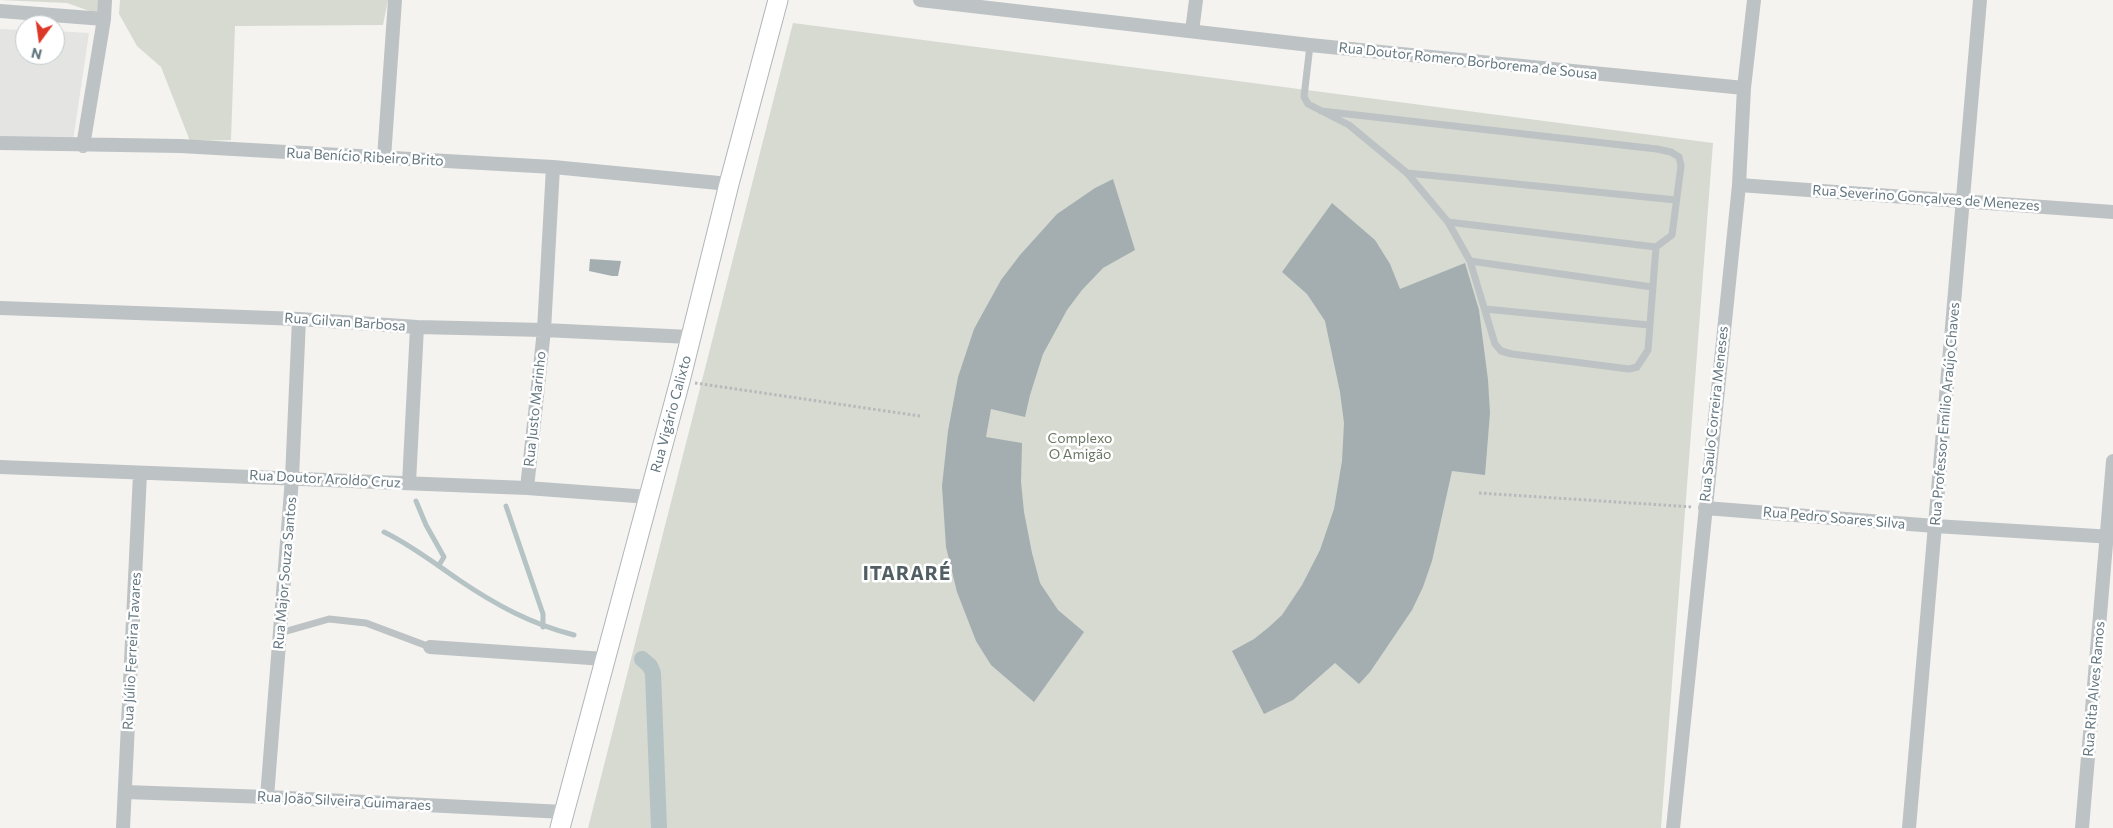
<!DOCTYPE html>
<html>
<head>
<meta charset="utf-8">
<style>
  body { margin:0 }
  #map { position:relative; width:2113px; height:828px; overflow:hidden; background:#f4f3f0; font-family:Commissioner,sans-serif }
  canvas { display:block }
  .north { position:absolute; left:15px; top:15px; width:50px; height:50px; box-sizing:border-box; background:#fff; border:1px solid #c1c9cc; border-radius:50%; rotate:194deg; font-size:14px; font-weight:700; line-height:20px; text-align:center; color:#647780 }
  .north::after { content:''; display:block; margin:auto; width:18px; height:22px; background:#dc3827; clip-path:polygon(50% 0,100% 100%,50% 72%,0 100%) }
</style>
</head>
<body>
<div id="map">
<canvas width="2113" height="828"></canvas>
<div class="north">N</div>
</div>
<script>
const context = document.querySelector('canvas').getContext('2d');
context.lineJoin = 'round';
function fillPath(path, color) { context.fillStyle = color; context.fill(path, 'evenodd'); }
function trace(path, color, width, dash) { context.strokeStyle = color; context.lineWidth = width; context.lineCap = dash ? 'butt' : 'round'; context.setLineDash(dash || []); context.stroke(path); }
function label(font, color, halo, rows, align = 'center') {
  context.font = font + ' Commissioner,sans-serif'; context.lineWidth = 5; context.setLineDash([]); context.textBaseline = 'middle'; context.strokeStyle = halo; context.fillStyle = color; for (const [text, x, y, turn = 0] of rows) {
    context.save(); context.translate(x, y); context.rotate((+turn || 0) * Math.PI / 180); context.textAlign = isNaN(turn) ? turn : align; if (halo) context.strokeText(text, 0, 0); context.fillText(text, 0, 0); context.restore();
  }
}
const built = new Path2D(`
  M0,29L25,30V55H55V31L89,33L73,141L0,138Z`);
const green = new Path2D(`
  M0,0H99L98,14L67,3Z
  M120,0H388L383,25L235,26L231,140L190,141L161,67L137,46L119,14Z
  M793,23L1713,143L1661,828H588Z`);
const stream = new Path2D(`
  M416,501L426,525L444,557L439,565
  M506,506L543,614V627
  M384,532C411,545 434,563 459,580C496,605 531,624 574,635`);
const canal = new Path2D(`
  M642,659L650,666L653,673L659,828`);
const building = new Path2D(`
  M1113,179L1135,250L1103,268L1082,290L1067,310L1043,354L1030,395L1025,417L991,409L986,437L1022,443L1021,482L1024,512L1032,553L1040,583L1058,610L1084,632L1034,702L991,665L976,641L957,592L946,547L942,486L948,431L958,377L974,329L1001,280L1020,255L1057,214L1095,188Z
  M1332,203L1375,240L1390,264L1400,289L1465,263L1479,310L1488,380L1490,413L1485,475L1452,471L1432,561L1423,587L1412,610L1370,672L1359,684L1335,663L1293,700L1264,714L1232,651L1254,639L1269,627L1282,615L1302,585L1320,550L1334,509L1342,461L1344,423L1340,392L1325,321L1307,294L1282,272Z
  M590,259L621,261L618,276H612L589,271Z`);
const path = new Path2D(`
  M695,383L920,416
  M1479,493L1693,507`);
const lane = new Path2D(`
  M1310,45L1304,97L1308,104L1349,125L1407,173L1448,222L1470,261L1495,344L1501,351L1512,354L1629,369L1637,367L1648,350L1656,247L1672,235L1681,166L1679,157L1671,152L1657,149L1321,111
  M1407,173L1676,200
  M1448,222L1656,247
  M1470,261L1652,287
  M1485,309L1649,325
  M280,633L329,619L366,623L430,647`);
const street = new Path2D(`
  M920,0L1310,45L1744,88
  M0,11L104,19
  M1192,31L1196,0
  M0,143L180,146L553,167L729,184
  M83,146L104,19L105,0
  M384,158L395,0
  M1739,185L2113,212
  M0,308L299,319L417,327L544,330L690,337
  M0,467L527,488L649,497
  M409,483L417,327
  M527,488L544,330L553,167
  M1705,508L1935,526L2113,537
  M430,647L605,659
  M125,792L267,797L564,812
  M267,797L292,478L299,319
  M123,828L140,474
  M1673,828L1739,185L1744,88L1754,0
  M1909,828L1980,0
  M2082,828L2113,461`);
const secondary = new Path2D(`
  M560,828L680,381L729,184L778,0`);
const streetNames = [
  ["Rua Doutor Romero Borborema de Sousa",1468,61,6],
  ["Rua Benício Ribeiro Brito",365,157,3],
  ["Rua Severino Gonçalves de Menezes",1926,198,4],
  ["Rua Gilvan Barbosa",345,322,4],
  ["Rua Justo Marinho",535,409,-84],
  ["Rua Vigário Calixto",671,414,-75],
  ["Rua Saulo Correira Meneses",1714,414,-84],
  ["Rua Professor Emílio Araújo Chaves",1945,414,-85],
  ["Rua Doutor Aroldo Cruz",325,479,3],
  ["Rua Pedro Soares Silva",1834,518,5],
  ["Rua Major Souza Santos",285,573,-85],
  ["Rua Júlio Ferreira Tavares",132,651,-87],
  ["Rua Rita Alves Ramos",2094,689,-85],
  ["Rua João Silveira Guimaraes",344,801,3]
];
const parkNames = [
  ["Complexo",1080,438],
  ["O Amigão",1080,454]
];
const districtNames = [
  ["ITARARÉ",907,574]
];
fillPath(built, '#e4e5e3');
fillPath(green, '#d6dad1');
trace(stream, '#b5c3c5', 5);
trace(canal, '#b5c3c5', 16);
fillPath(building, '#a4aeb1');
trace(secondary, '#afb6b9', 21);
trace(path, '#b7babc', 3, [2.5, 2.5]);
trace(lane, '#bdc2c4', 7);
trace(street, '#bdc2c4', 14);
trace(secondary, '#fff', 19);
label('14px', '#647780', '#fff', streetNames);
label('14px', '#697762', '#fff', parkNames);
context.letterSpacing = '1px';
label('bold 19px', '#515f65', '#fff', districtNames);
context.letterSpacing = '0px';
</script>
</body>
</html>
